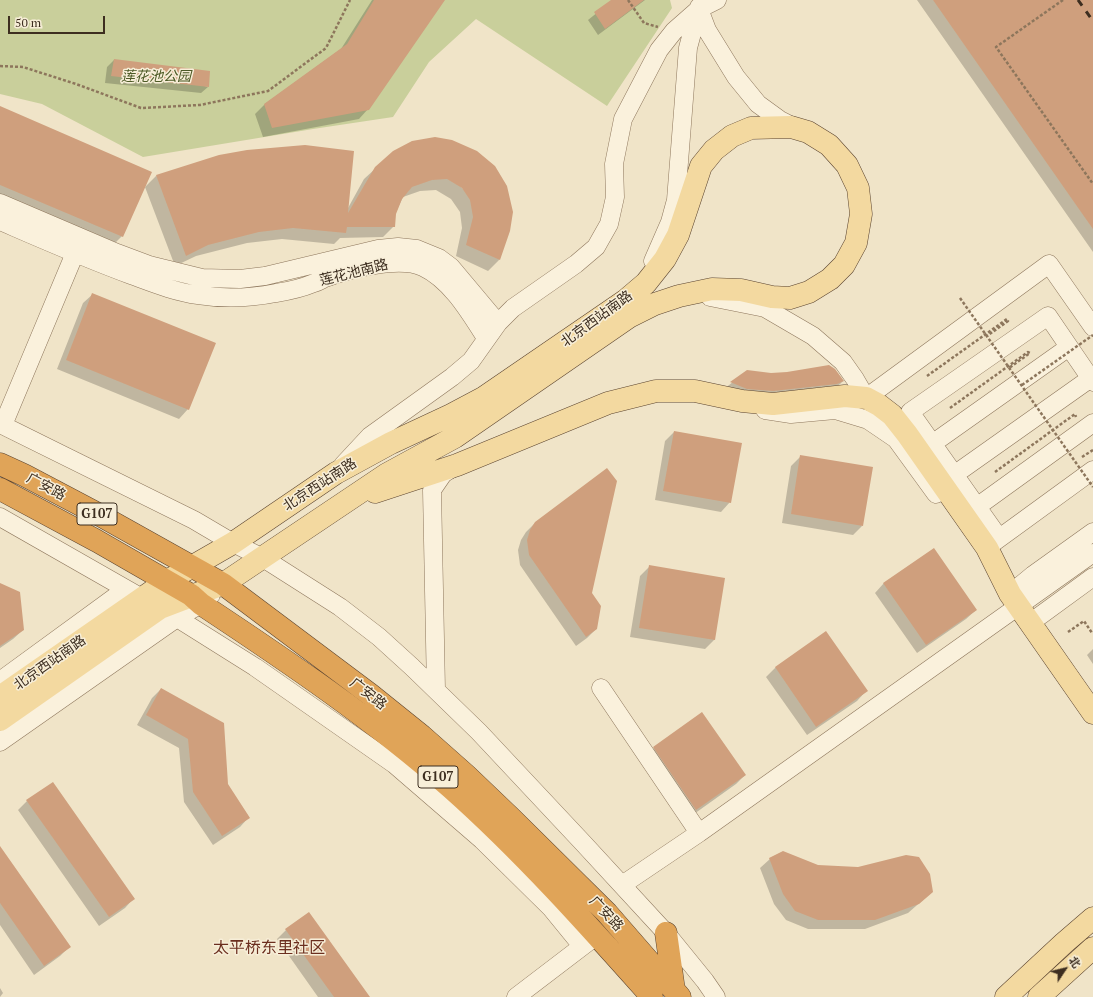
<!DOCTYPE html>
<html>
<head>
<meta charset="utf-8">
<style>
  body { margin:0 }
  #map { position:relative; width:1093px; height:997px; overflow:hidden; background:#f0e4c8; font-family:"PT Serif","Noto Sans SC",serif }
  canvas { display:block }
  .north { position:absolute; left:1045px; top:949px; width:40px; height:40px; -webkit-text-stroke:3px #f7eed8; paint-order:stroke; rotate:55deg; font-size:11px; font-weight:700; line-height:16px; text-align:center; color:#3d2e20 }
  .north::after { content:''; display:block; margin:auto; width:14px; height:18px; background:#3d2e20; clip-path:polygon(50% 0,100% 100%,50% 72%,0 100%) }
  .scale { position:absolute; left:8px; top:16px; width:97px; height:18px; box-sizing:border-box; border:2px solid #3d2e20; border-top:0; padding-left:5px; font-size:12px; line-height:14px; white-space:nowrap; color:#3d2e20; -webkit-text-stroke:3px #f7eed8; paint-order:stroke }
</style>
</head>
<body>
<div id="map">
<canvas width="1093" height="997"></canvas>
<div class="north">北</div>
<div class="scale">50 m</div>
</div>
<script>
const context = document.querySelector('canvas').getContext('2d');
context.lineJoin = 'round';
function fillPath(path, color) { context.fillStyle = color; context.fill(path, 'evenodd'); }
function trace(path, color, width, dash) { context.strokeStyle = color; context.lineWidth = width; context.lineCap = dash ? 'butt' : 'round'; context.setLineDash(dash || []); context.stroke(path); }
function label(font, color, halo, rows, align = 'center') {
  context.font = font + ' "PT Serif","Noto Sans SC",serif'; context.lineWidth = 3; context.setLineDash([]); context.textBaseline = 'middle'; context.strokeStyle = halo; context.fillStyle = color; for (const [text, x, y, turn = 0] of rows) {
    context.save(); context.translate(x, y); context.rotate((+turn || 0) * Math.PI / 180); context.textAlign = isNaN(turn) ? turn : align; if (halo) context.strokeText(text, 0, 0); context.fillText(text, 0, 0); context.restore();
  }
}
const green = new Path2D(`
  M0,0H670L672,8L607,106L476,19L429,62L393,117L313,129L143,157L42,104L0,94Z`);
const shadow = new Path2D(`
  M372,0H437L368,109L359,119L263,137L255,114L265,104L341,49Z
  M613,0H645L598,35L588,20Z
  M917,0H1093V252Z
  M114,60L208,87L201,93L105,83L107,67Z
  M0,107L122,236L112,246L0,198Z
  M412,142L509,231L499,260L488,271L456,256L462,228L460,212L451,199L436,190L420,191L403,197L395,214L394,226L383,237L340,238L334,244L282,239L247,243L196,256L175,266L145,187L156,176L348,208L364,179L376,168Z
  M93,294L188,409L179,419L57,369L83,303Z
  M747,371L843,381L836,388L765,398L724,389Z
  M674,432L730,502L721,512L655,500L665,441Z
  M801,456L862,526L853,535L782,523L791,466Z
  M536,522L591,593L596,629L587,638L576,646L520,565L518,550L521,540L526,532Z
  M650,566L724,579L714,640L705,649L630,637L640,576Z
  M884,583L976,610L966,619L917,653L875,593Z
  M0,584L23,630L13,639L0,648Z
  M1093,649V664L1087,655Z
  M776,667L866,691L857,701L807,735L766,677Z
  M161,689L249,817L240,827L213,845L184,802L179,748L137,725L152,698Z
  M654,748L745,775L736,784L687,819L645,757Z
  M27,801L134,898L125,908L99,926L18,810Z
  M0,848L69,947L60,956L34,975L0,925Z
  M770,859L818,866L858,868L932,892L908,913L865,929H808L786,920L774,904L760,868Z
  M286,930L369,997H318L277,939Z
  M0,988L3,993L0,997Z`);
const building = new Path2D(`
  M374,0H445L369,110L272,128L264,104L347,44Z
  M611,0H644L605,29L594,12Z
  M933,0H1093V229L1081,212Z
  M114,59L210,71L209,87L111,76Z
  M0,106L152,172L123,237L0,185Z
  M435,137L452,140L477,151L495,166L507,186L513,212L510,231L500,260L466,245L473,217L470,200L462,188L447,179L432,180L412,187L402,199L396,214L395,227H347L346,233L293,228L259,232L208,245L186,256L156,175L219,155L247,150L305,145L354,151L348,213L375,167L393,151L412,141Z
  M92,293L216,343L189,410L66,360Z
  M829,365L835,369L844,381L837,384L773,391L747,389L730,382L747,370L771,373L787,372Z
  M674,431L742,443L731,503L663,491Z
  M800,455L873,467L863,526L791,514Z
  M607,468L617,481L592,593L601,606L597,629L586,637L529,555L527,540L530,530L535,522Z
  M934,548L977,610L926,645L883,583Z
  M649,565L725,578L715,640L639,628Z
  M0,583L20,592L24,630L0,646Z
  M826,631L868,691L816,727L775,667Z
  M161,688L224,723L228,784L250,818L222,836L193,792L188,739L146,715Z
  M702,712L746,775L696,810L653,747Z
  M53,782L135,899L109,917L26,800Z
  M0,846L71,947L44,966L0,903Z
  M783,851L818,865L858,867L906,855L919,857L930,874L933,892L919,904L875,920H818L795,911L783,894L769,858Z
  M309,912L370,997H334L285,929Z`);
const path = new Path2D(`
  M628,0L644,23L658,27
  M1063,0L996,47L1093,184
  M0,66L23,67L76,84L141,108L200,105L268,91L326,48L350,0
  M927,376L1007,319L1008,321L987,336
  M950,408L1028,352L1030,353L1009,368
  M1082,457L1093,450
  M995,472L1075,414L1076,417
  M1068,632L1084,621L1092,633L1093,632`);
const minor = new Path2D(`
  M699,9L707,30L736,77L758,104L780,120L796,128
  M0,203L117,253L149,265L202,278L240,279L265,276L378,249L398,247L417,249L439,258L451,267L498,323
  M0,221C44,240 87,259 131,275C153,283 175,292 198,295C223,299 251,298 276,293C289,291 302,288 314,283C318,282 321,280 325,278C349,269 399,256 423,267C451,280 470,313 486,338
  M653,261L670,222L676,200L688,48L699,7
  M710,297L765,308L813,336L843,362L855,379L866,398L1049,264L1093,327
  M765,410L791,414L835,410L868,420L896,439L936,494
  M0,424L194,520L233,543L263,558L340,607L379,637L412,667L479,732L584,844L666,933L705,981L716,997
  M3,425L75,253
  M932,444L1069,347
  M343,465L370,436L452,377L471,361L498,323L513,308L576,264L596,247L609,224L615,197L614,164L623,119L659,50L674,31L699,9L717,0
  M944,482L1091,378
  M967,514L1093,423
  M0,517L177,618L255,667L394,764L482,840L551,908L582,946
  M999,538L910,412L1048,316L1093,382
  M990,545L1093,470
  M1010,594L1033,575L1093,532
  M1030,623L1093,577
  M0,681L126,589
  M601,688L699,833
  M436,690L432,490L443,474L454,467
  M0,742L177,618L201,604L211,595
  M622,885L699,833L1093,553
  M516,997L592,939`);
const major = new Path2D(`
  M375,492L457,465L608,403L656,391H695L742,401L773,404L845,396L866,398L879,405L892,415L907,434L987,548L1010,594L1093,713
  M0,697L167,581L233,543L336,473L391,443L451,415L483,398L626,300L646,283L665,259L678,235L701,166L714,150L732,136L751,128L791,127L808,132L829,145L847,165L858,188L861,214L856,243L844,265L830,279L809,292L790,298L772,297L741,290L712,289L679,296L655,304L629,317L455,437L387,474L223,584L160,608L0,720
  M1006,997L1064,943L1093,918
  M1039,997L1093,948`);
const highway = new Path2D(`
  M0,464L24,475L96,513L223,584L371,695L422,736L466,775L511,818L607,913L680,997
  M0,489L97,541L191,595L201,604C287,661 373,719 451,788C523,852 588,925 652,997
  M666,933L674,990`);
const rail = new Path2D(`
  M1078,0L1093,21`);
const pathBridge = new Path2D(`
  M960,298L1093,487
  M1022,385L1093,335`);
const shields = [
  [97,514,40],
  [438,777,40]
];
const shieldNames = [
  ["G107",97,514],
  ["G107",438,777]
];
const parkNames = [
  ["莲花池公园",156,77]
];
const streetNames = [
  ["莲花池南路",354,273,-14],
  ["北京西站南路",597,319,-36],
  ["北京西站南路",320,485,-33],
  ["广安路",46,487,28],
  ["北京西站南路",50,663,-35],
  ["广安路",368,694,38],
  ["广安路",606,914,47]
];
const quarterNames = [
  ["太平桥东里社区",269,948]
];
fillPath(green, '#c9cf9b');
fillPath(shadow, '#0003');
fillPath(building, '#cf9f7d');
trace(minor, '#8d765c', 19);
trace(major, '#5b4430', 23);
trace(highway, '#5b4430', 23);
trace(path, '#8d765c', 2.5, [3, 2]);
trace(minor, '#faf1dc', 18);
trace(major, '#f3d9a0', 22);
trace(highway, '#e0a458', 22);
trace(rail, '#3d2e20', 3, [7, 7]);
trace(pathBridge, '#8d765c', 2.5, [3, 2]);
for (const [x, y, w] of shields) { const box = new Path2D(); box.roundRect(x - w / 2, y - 11, w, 22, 3); context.fillStyle = '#f7eed8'; context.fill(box); trace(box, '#3d2e20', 1); }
label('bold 13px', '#3d2e20', null, shieldNames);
label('italic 14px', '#4d5a26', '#f7eed8', parkNames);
label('14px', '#3d2e20', '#f7eed8', streetNames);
label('16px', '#6b2e1e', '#f7eed8', quarterNames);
</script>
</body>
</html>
